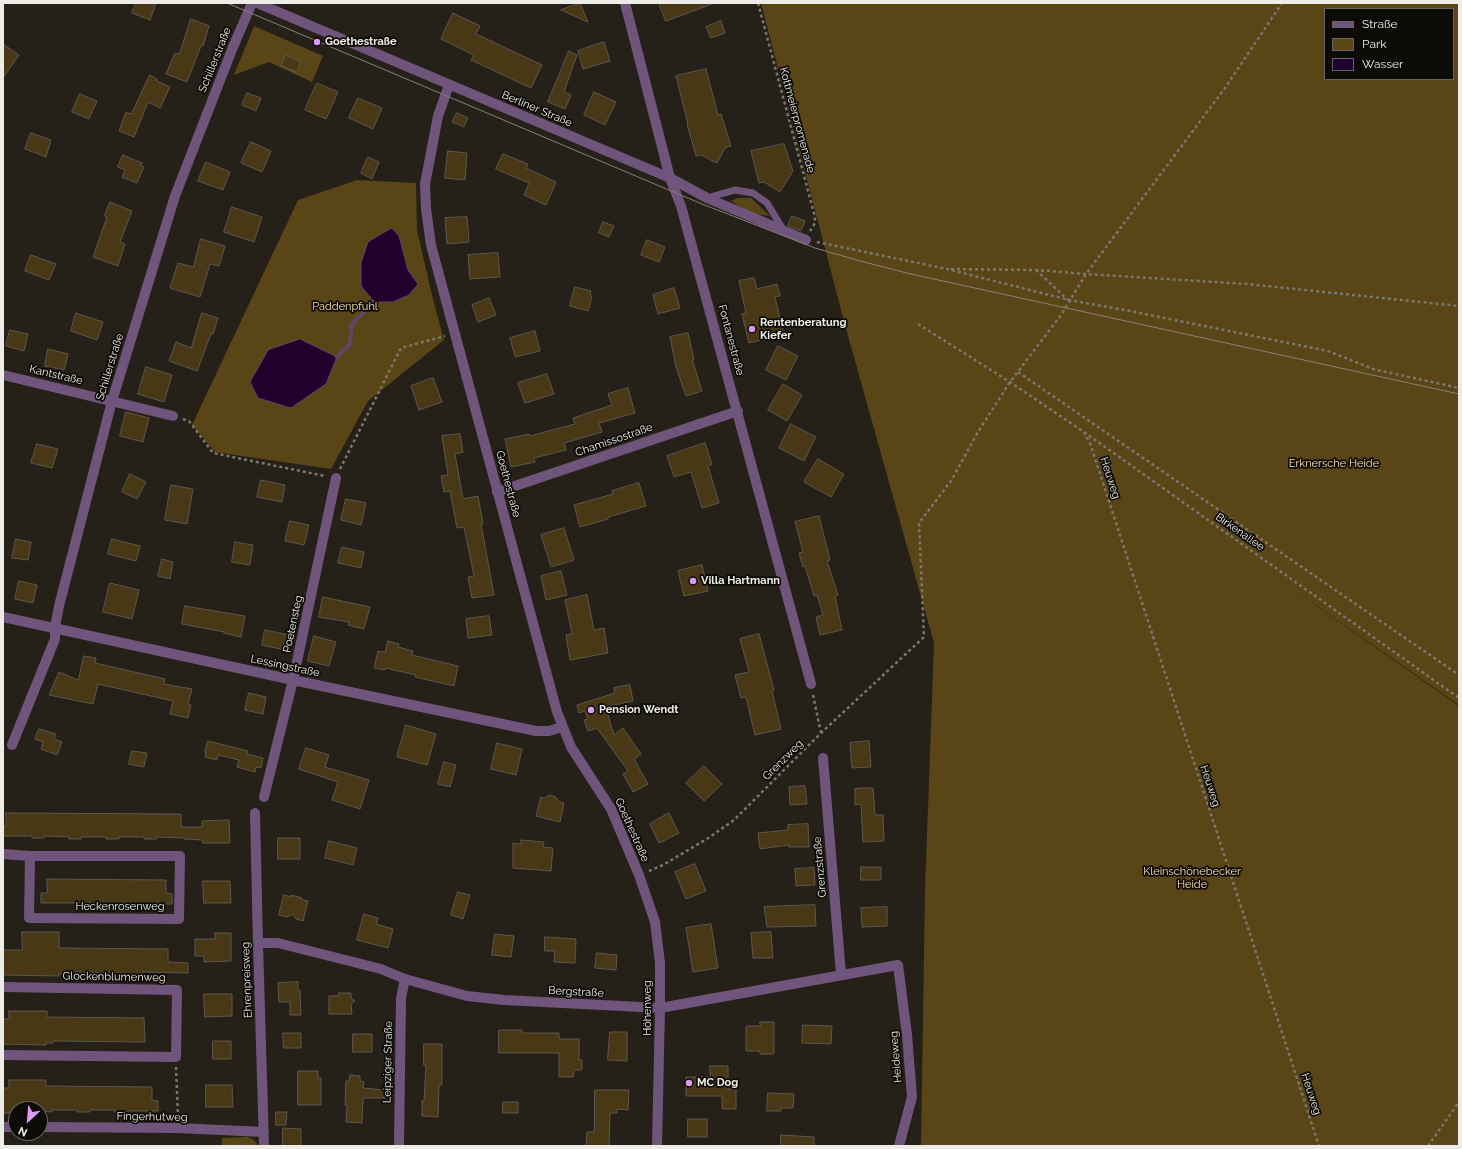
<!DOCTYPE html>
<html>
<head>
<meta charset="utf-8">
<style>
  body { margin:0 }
  #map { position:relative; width:1462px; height:1149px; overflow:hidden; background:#252119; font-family:Raleway,sans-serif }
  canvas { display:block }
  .frame { position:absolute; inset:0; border:4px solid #eeece6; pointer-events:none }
  .legend { position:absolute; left:1324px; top:8px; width:130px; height:72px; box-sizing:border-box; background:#0d0b08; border:1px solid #676561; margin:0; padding:5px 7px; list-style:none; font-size:12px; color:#eeece6 }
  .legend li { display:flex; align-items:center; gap:8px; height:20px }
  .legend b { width:20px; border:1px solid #676561 }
  .north { position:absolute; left:8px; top:1101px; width:40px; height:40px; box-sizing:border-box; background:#0d0b08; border:1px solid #676561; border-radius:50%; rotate:206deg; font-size:11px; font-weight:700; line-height:16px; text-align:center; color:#eeece6 }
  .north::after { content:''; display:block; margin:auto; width:14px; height:18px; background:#d99af7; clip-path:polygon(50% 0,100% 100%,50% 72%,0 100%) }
</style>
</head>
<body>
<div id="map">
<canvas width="1462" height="1149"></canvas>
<div class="frame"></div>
<ul class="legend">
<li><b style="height:5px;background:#6f557c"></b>Straße</li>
<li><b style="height:11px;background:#5a4516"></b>Park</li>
<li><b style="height:11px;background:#20002d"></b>Wasser</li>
</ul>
<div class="north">N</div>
</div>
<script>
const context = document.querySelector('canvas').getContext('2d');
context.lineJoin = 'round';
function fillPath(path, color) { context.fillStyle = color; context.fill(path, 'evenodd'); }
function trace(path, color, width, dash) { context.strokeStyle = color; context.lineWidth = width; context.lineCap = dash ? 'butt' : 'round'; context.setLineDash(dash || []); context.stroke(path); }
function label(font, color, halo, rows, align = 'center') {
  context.font = font + ' Raleway,sans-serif'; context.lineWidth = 3.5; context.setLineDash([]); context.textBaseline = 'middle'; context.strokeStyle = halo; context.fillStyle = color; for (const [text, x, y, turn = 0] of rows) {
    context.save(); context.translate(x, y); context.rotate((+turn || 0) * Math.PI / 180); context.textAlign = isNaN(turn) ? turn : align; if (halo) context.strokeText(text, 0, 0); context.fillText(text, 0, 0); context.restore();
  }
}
const green = new Path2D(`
  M761,3H1459V705L1267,571L1459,706V1146H921L925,890L934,643L845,325ZM1325,9H1453V79H1325Z
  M254,26L323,56L312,82L269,62L234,75Z
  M357,180L416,183L417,230L432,295L444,340L368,401L331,469L215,452L192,425L298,200Z
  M738,198H751L770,216L750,213L731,201Z
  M248,1137C253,1139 256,1141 258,1146H222V1138Z`);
const water = new Path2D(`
  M392,228L399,236L408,270L418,284L409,295L393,302H374L361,286V263L368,242Z
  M300,339L337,357L326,384L291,408L258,398L250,382L268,350Z`);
const stream = new Path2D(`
  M337,357L350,344L352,324L374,302`);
const building = new Path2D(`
  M136,3H156L150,20L132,13Z
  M580,3L588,22L561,10Z
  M659,3H711L712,4L666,21Z
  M453,13L480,26L476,34L542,65L531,88L471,60L474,55L441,39Z
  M191,19L209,26L203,46H201L187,82L166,74L175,53L179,54Z
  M721,21L725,33L711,38L706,27Z
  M604,42L610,61L583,69L578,51Z
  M3,44L19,55L3,78Z
  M569,51L577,55L564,92L571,95L565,109L548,102Z
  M286,55L301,62L297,72L281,66Z
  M706,69L718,115L721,114L731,146L725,148L717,163L701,155L696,156L687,124H688L676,76Z
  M150,75L157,79V81L170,87L160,108L148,102L134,137L119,131L126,112L131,114Z
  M317,83L338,92L326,119L305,110Z
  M594,92L616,102L605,125L584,115Z
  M247,93L261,98L256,111L242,105Z
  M80,94L97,101L89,119L72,112Z
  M358,98L382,108L373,129L349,118Z
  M457,113L468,118L464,127L452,122Z
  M31,133L51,140L46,157L25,149Z
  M251,142L271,151L262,172L241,163Z
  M784,144L793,171L780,192L764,182L759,183L751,151Z
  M448,151L467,153L465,180L445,178Z
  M503,154L528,164L526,168L556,182L546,205L524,195L529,183L496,169Z
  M123,155L142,163L141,166L144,167L137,183L122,177L125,170L118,167Z
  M368,157L379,162L372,179L361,173Z
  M206,162L230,172L223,190L198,181Z
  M110,202L132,211L120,242L125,244L118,266L93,257L107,217L105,216Z
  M232,207L262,217L254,242L224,232Z
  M792,216L805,221L801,231L788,226Z
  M467,217L469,242L447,244L445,218Z
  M603,222L614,226L609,237L599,233Z
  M201,239L225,246L219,266L210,264L200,297L170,288L178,263L193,267Z
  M647,240L665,247L659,262L641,255Z
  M498,253L500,277L470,279L468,255Z
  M31,255L56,264L49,280L25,271Z
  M754,278L757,289L777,284L780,296L775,297L784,335L749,343L742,314L746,313L739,281Z
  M575,287L591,291L590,295L592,296L588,311L570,306Z
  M674,288L680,308L658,314L653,295Z
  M489,298L496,315L478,322L472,305Z
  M76,313L103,322L97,340L71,331Z
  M202,313L218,318L213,334H211L197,371L169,361L176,342L191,348Z
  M10,330L28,334L24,351L6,346Z
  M535,331L540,351L515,357L510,338Z
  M688,333L694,359H692L702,391L686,396L676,367L670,337Z
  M778,346L798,356L786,380L766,370Z
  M48,349L68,354L64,370L45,366Z
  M146,367L172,375L164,402L138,394Z
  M547,374L554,394L525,403L518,383Z
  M433,378L442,402L419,410L411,386Z
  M783,384L802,395L787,421L768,410Z
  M628,388L635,413L599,423L602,432L564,443L566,450L534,458L535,462L511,467L505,439L529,434L530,436L575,424L573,418L612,405L608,394Z
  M126,412L149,418L143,442L120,436Z
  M791,424L816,437L804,461L779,448Z
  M460,434L463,452L455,454L463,499L478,496L483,524H481L494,595L472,598L468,577L474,576L464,527L457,528L450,491L444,492L441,476L448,475L442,436Z
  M705,443L712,464L708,466L719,503L702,508L691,472L674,477L667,456Z
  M37,444L58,449L52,468L31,463Z
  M818,459L844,474L831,497L804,482Z
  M130,474L146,482L137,499L122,492Z
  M261,480L285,485L282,502L257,497Z
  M639,483L646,506L608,517V519L580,527L574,505L613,494L612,491Z
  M171,485L193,489L187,524L165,520Z
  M346,499L366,503L361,525L341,520Z
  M819,516L830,560L827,561L838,595L835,596L842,630L820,635L816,617L823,615L817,595L814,596L805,566L803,567L799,553L803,552L795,522Z
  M290,521L309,525L304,545L285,541Z
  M564,528L574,560L551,567L541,535Z
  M16,539L31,542L28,560L12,558Z
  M112,539L140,546L136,561L108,554Z
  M235,542L253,545L250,565L232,562Z
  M342,547L364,552L361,568L338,563Z
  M162,559L173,562L170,579L158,576Z
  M702,565L708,591L684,596L678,571Z
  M561,571L567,595L546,600L541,576Z
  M19,581L37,585L33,603L15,599Z
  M110,583L139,590L132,619L103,612Z
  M587,595L594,630L604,628L608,653L570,660L566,635L572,634L565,600Z
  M323,597L370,607L364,629L348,625L349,622L319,617Z
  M185,606L245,616L241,637L224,633V632L182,624Z
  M489,616L492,635L468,638L466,619Z
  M265,630L289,635L285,650L262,645Z
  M759,634L774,690L772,691L781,729L755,735L746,697L741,698L735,675L749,672L740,639Z
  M314,636L336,642L329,666L308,661Z
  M388,641L399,644L398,647L413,651L412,655L458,666L454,686L415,677L416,675L385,668V670L374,668L378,651L385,652Z
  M84,656L96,658L95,663L165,679L164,684L192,689L188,704L191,705L188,718L170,714L173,701L98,684L93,704L49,695L59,672L78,680Z
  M630,685L633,701L609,706V708L606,709L614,735L623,728L641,754L634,759L648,784L633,792L623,774L628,771L597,728L588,731L584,720L588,719L585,711L579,713L577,705L615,693L614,688Z
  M249,693L266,697L263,714L245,710Z
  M406,725L436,734L427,765L397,757Z
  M39,729L56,734L54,739L62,742L57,755L41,749L43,742L35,739Z
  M208,741L248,751L247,754L263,758L261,768L256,767L255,772L237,767L239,760L218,755L217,760L205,757L206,752H205Z
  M869,741L871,767L852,768L850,743Z
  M497,743L522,749L516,775L491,769Z
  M306,748L329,755L325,767L369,780L360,809L332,800L338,782L299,769Z
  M132,751L147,753L144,767L129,764Z
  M444,762L456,765L450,787L438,784Z
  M704,766L722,784L704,801L686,783Z
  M805,786L807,804L790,805L789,787Z
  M862,788H873L875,815H883L884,841L863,842L861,804L855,805V789Z
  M550,795L556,797L559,802L564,803L560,822L536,816L541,797L544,798Z
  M6,813L181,814V827H202V821L229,820L230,843H203L202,840L184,839V838L156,837V839H144V837H119V839H106V837H81V839H69V837L44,836V838H32V836H3V826H6Z
  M669,813L679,833L659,843L650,824Z
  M808,824L809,847H789V845L760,849L758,833L788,830V825Z
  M278,838H300V859H278Z
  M521,840L544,842L543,847L553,848L551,871L513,868V843L521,844Z
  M329,841L357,848L353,865L325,858Z
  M695,864L706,891L686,899L675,872Z
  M861,867H881V880H861Z
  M814,868L815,885L796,886L795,869Z
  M47,879L166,880V893L172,894V904L107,903V905H95V903H41V893H47Z
  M203,881H230L231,903H204Z
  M458,892L470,895L463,919L451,915Z
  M284,895L291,897V895L302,898V900L308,901L303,921L296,919L293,914L287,917L279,915Z
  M815,905L816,926L767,927L764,907Z
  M887,907V926L862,927L861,908Z
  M364,914L378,918L376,924L393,929L388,948L357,940Z
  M711,924L718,968L693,972L686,928Z
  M22,932H59V948L168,949V962L188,963V973L143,972L142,975L124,974V973L65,972V974H59V976L3,975V950H22Z
  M771,932L773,958H753L751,933Z
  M215,933H231V961L204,962V956H195V939H215Z
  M495,934L514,936L511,957L492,955Z
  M545,937L576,939L575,963L554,962L555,951H545Z
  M597,953L617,955L616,970L595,968Z
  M298,982V990H300L301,1015H290V1002H279L278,983Z
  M339,993H351V998L355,1001L351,1004L352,1014H329V996H338Z
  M204,994H232V1016L205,1017Z
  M9,1011H47V1017L144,1018L145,1042L53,1041V1043H46V1045L3,1044V1019H9Z
  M760,1022H774V1054H760V1051H746V1026H760Z
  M803,1025L832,1026L831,1044L802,1043Z
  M499,1030H522V1033H559V1039H579V1060H582V1070H574L573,1077H559V1053H499Z
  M610,1032H627V1061L608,1060Z
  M283,1033H301V1048H284Z
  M353,1034H372V1052H353Z
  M213,1041H231V1059H213Z
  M424,1044H442V1085H439L438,1117L422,1116V1101H424L426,1065H424Z
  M710,1066H728V1089H736V1109H722V1096H686V1077H710Z
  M298,1071H318V1078H321V1105H298Z
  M350,1075L360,1076V1081L364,1082L363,1088L385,1090V1098H363L362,1123L346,1122L347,1105H345L346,1081H349Z
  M9,1080H46V1086L152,1087V1100L158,1101V1111H127V1112H115V1110H90V1112H77V1110H52V1112L40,1111V1109H16V1113H3V1088H9Z
  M206,1085H232L233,1107H206Z
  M595,1090H629L628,1110L617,1109V1113H610L609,1146H586L587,1132H594Z
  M768,1093L794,1094L793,1108H781V1111H767Z
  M503,1102H518V1113H503Z
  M276,1112H287L286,1125H276Z
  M688,1119H707V1137H688Z
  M283,1128L301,1129V1146H283Z
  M781,1135L814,1137V1146H781Z`);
const path = new Path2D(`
  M758,3L815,217V223L810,231
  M817,242L947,269L1069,300L1130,311L1328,351L1373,369L1459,388
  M951,269L1036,270L1086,274L1247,284L1459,306
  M1036,270L1068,300
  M918,324L1010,382L1084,432L1459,698
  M1018,372L1459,675
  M183,419L189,421L213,453L325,476
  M1084,432L1090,443L1319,1146
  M340,469L401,348L445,336
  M813,695L821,733
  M649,871L663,865L710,837L734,820L821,733L924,637L919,523L951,481L978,432L1010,382L1061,315L1086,274L1225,88L1282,3
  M176,1067L178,1116
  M1428,1146L1459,1102`);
const service = new Path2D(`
  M707,198L735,190L753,193L767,203L784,231`);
const minor = new Path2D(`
  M625,3L670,178L681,206L811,684
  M449,85L438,116L425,184L426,209L431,245L557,712L571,747L611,809L639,875L655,922L660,963V1008L657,1146
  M670,178L707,198L806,240
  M3,375L173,416
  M497,492L738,411
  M3,617L293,680L536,731H549L562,727
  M12,745L55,639V627L59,606L112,401L175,196L233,47L252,3
  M823,758L841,974
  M264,797L293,680L336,478
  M255,813L258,943L264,1146
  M3,854L30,856H180L179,919L29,918L30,856
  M258,943H278L381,969L405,979L467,996L504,1000L660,1008L898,965L907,1035L912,1097L899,1146
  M3,987L177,990L176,1057L3,1055
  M3,1127H16
  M40,1127L178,1128L264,1132
  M399,1146L401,998L405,979`);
const tertiary = new Path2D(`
  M257,3L670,178`);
const tram = new Path2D(`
  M227,3L702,204L815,248L864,262L911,274L1459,394`);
const markers = [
  [317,42,4,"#d99af7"],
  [752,329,4,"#d99af7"],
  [693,581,4,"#d99af7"],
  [591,710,4,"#d99af7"],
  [689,1083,4,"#d99af7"]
];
const poiNames = [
  ["Goethestraße",325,42],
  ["Rentenberatung",760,323],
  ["Kiefer",760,336],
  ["Villa Hartmann",701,581],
  ["Pension Wendt",599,710],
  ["MC Dog",697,1083]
];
const streetNames = [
  ["Schillerstraße",215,60,-68],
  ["Berliner Straße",537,109,23],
  ["Kottmeierpromenade",797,120,75],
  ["Fontanestraße",731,340,75],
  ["Schillerstraße",110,367,-73],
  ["Kantstraße",56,375,13],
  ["Chamissostraße",614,440,-19],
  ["Heuweg",1110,478,72],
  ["Goethestraße",508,484,75],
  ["Birkenallee",1240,532,35],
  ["Poetensteg",293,624,-78],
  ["Lessingstraße",285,666,12],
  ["Grenzweg",783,760,-45],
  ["Heuweg",1210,786,72],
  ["Goethestraße",632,830,66],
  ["Grenzstraße",820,867,-95],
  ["Heckenrosenweg",120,907],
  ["Glockenblumenweg",114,977,1],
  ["Ehrenpreisweg",247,980,-92],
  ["Bergstraße",576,992,3],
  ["Höhenweg",648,1008,-90],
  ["Heideweg",896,1057,-95],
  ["Leipziger Straße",388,1062,-89],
  ["Heuweg",1311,1094,72],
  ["Fingerhutweg",152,1117,1]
];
const parkNames = [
  ["Paddenpfuhl",345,307],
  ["Erknersche Heide",1334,464],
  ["Kleinschönebecker",1192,872],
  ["Heide",1192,885]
];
fillPath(green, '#5a4516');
fillPath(water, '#20002d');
trace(water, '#5e4764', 1);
trace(stream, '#5e4764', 4);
fillPath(building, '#483815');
trace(building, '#5c574e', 1);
trace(path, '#7a776f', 2.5, [3, 3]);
trace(service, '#6f557c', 7);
trace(minor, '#6f557c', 10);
trace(tertiary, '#6f557c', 10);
trace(tram, '#85817a', 1);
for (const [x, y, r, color] of markers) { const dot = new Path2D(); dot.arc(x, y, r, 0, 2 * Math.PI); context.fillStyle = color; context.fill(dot); trace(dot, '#0d0b08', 1.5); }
label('bold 11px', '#eeece6', '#0d0b08', poiNames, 'left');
label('11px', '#eeece6', '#0d0b08', streetNames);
label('11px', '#fae0ab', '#0d0b08', parkNames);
</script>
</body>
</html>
